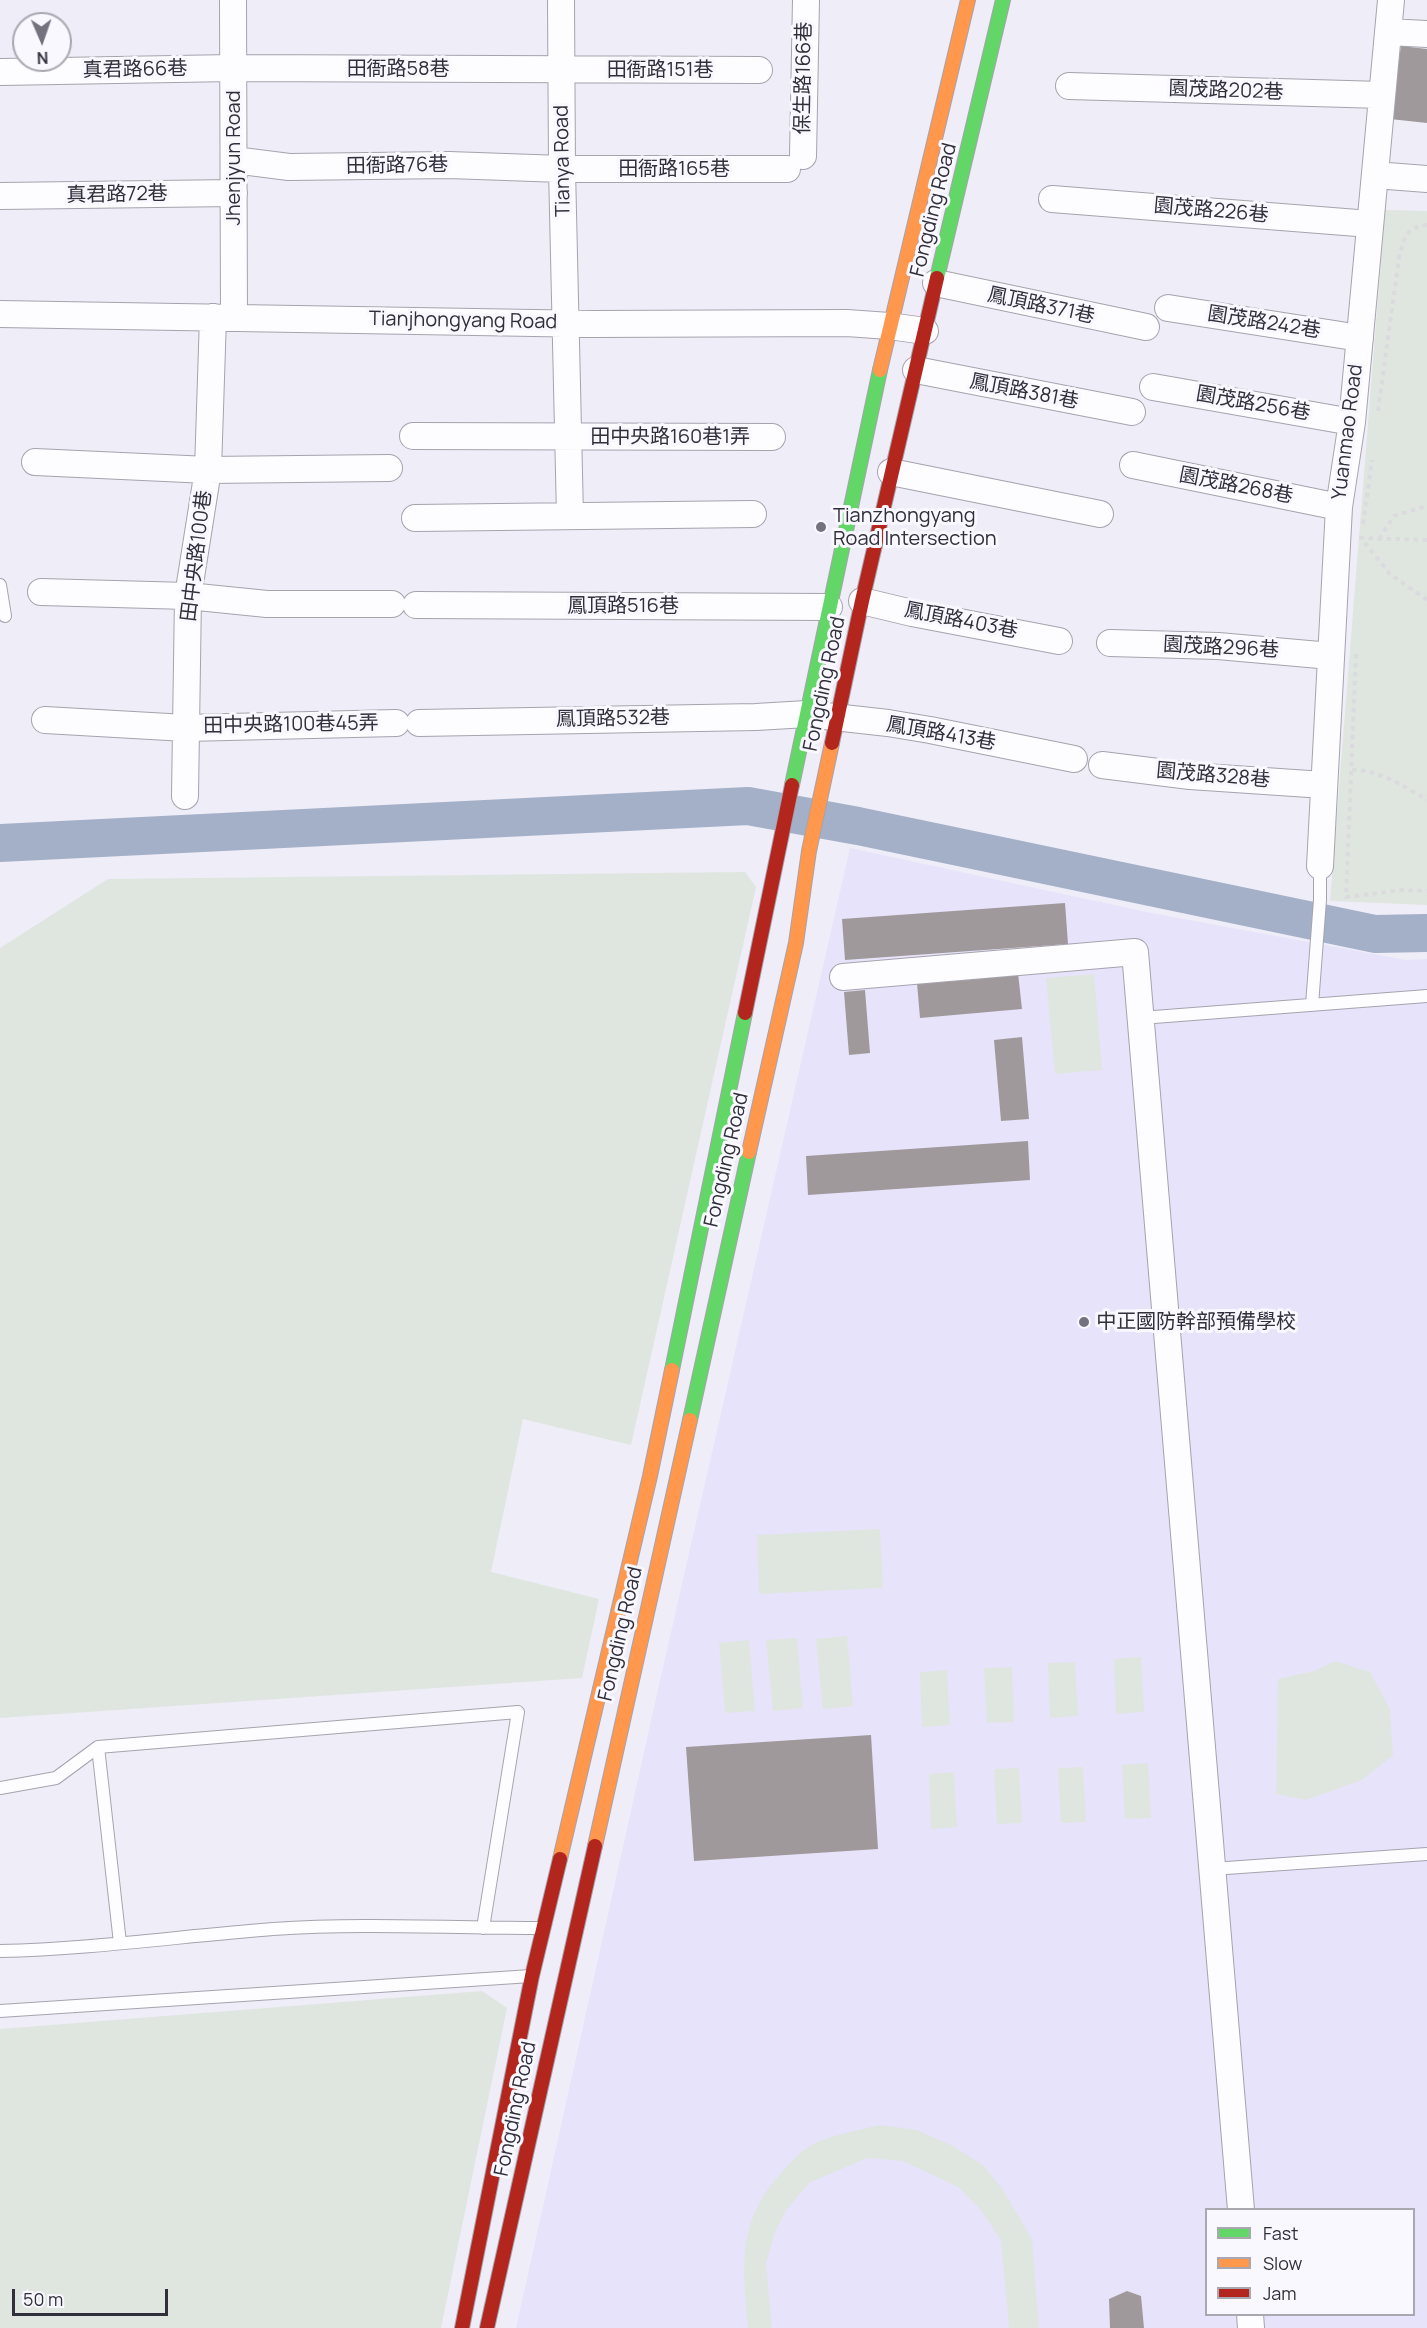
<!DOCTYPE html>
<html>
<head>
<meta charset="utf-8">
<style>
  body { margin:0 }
  #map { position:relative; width:1427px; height:2328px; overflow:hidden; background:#efedf8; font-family:Manrope,sans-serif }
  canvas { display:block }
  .legend { position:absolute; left:1205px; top:2208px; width:210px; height:108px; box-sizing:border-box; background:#f9f8ff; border:2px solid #a9a8b1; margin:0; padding:8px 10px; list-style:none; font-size:18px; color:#312f3c }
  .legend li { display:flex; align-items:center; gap:12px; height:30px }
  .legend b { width:30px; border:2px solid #a9a8b1 }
  .north { position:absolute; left:12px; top:12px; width:60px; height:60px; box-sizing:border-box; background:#f9f8ff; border:2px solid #a9a8b1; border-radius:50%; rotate:178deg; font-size:16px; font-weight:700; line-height:24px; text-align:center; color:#312f3c }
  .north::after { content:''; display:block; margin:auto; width:21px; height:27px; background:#74727e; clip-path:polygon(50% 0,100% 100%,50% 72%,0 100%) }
  .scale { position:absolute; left:12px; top:2289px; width:156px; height:27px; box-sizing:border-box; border:3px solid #312f3c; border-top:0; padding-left:8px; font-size:18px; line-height:21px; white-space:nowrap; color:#312f3c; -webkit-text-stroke:4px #f9f8ff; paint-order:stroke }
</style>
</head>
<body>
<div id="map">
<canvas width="1427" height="2328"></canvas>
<ul class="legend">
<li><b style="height:8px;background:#63d668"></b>Fast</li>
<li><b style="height:8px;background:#ff974d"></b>Slow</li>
<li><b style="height:8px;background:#b3261e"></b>Jam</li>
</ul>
<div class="north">N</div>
<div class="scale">50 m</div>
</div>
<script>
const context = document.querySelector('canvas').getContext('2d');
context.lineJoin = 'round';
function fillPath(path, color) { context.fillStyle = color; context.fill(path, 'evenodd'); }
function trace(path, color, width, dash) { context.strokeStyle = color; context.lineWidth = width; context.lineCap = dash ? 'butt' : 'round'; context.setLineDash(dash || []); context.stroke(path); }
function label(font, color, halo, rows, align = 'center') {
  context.font = font + ' Manrope,"Noto Sans TC",sans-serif'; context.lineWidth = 6; context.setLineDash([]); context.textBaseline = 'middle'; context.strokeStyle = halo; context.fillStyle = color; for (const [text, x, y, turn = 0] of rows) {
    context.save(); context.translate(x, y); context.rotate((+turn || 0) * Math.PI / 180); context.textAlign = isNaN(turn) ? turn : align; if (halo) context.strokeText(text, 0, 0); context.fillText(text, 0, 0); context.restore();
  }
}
const built = new Path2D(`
  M850,848L1151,913L1406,960L1427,959V2328H516L659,1685ZM1206,2210H1414V2314H1206Z`);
const green = new Path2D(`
  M1385,210L1427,211V905L1330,901Z
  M745,872L756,887L631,1445L523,1419L491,1572L599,1599L582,1678L0,1718V948L108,879Z
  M1094,974L1102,1070L1055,1074L1046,978Z
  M880,1529L883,1588L759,1594L757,1535Z
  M847,1636L853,1706L823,1709L816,1639Z
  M797,1638L803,1708L773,1711L766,1640Z
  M749,1640L755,1711L725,1713L719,1643Z
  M1141,1657L1144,1712L1116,1714L1114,1659Z
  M1335,1661L1370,1672L1390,1709L1393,1755L1362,1780L1306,1800L1276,1794L1278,1679L1314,1671Z
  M1075,1662L1078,1716L1050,1718L1048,1663Z
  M1012,1667L1014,1722L987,1723L984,1668Z
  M947,1670L950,1725L922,1727L920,1672Z
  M1148,1763L1151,1818L1125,1819L1122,1765Z
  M1083,1767L1086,1822L1061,1823L1058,1768Z
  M1019,1768L1022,1823L997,1824L994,1769Z
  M954,1772L957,1827L931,1829L929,1774Z
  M482,1991L507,2008L441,2328H0V2029Z
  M880,2125L917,2130L953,2146L984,2166L1003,2190L1032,2239L1039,2328H1009L1001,2240L981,2210L958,2187L903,2161L867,2158L809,2183L787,2209L774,2234L766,2264L772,2328H748C743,2265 736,2222 782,2172C791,2161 804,2148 817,2142C837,2134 859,2130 880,2125Z`);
const river = new Path2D(`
  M0,843L748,806L858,826L1375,934L1427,933`);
const building = new Path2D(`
  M1401,46L1427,49V123L1390,119Z
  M1065,903L1068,944L845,960L842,919Z
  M1018,973L1022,1009L920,1018L917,983Z
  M865,990L870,1053L849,1055L844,992Z
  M1022,1037L1029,1119L1001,1121L994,1040Z
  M1028,1141L1030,1180L808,1195L806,1156Z
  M871,1735L878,1849L694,1861L686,1747Z
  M1127,2291L1141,2296L1144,2328H1110L1109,2299Z`);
const path = new Path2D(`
  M1378,411L1399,258C1404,239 1405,227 1427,225
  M1363,524L1372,460
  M1379,539L1394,516L1427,506
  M1427,540L1361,538L1390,574L1427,600
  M1356,654L1346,897L1402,890L1427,891
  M1352,770C1377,769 1406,787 1427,800`);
const lane = new Path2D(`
  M0,585L5,616
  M1312,1005L1320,900V866
  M1141,1018L1427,996
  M98,1747L120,1943
  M0,1788L56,1778L98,1747L518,1712L483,1928
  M1212,1869L1427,1854
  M0,1951C91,1949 182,1936 273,1929C363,1923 453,1928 542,1928
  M0,2011L531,1976`);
const street = new Path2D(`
  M233,0L234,317
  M561,0L562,169L570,516
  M1388,32L1427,34
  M0,72L233,68L759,70
  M1069,86L1382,95
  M803,156L806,0
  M234,160L289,167L449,165L562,169H787
  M1375,175L1427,179
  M0,196L234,193
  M1052,199L1370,224
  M936,283L1146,327
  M1168,308L1360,338
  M0,314L593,324L847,323L889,326L925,331
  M916,370L1132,412
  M1153,387L1352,422
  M413,436L772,437
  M35,462L208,470L389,468
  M1133,465L1339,507
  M891,472L1100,514
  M415,518L753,514
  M41,592L188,596L267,604H392
  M862,601L912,613L1059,641
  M416,605L829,607
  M1110,643L1218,646L1331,656
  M45,720L186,728L396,723
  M419,723L756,717L807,714L888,723L930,730L1074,759
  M1102,765L1190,776L1324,785
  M185,796L188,596L208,470L213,317
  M1320,866L1339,507L1352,422L1391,0
  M843,977L1135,952L1241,2210
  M1250,2314L1251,2328`);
const fast = new Path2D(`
  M937,278L1003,0
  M792,785L880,370
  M672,1370L745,1013
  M690,1420L749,1152`);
const slow = new Path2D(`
  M880,370L968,0
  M749,1152L796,943L809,851L832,743
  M595,1846L690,1420
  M560,1859L650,1476L672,1370`);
const jam = new Path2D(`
  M832,743L862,601L937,278
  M745,1013L792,785
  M462,2328L532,1976L560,1859
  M487,2328L595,1846`);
const markers = [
  [821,527,6,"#74727e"],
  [1084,1322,6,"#74727e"]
];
const streetNames = [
  ["田衙路58巷",398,69],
  ["真君路66巷",135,70,-1],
  ["田衙路151巷",660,70],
  ["保生路166巷",804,78,-89],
  ["園茂路202巷",1226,91,2],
  ["Jhenjyun Road",234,158,-90],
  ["Tianya Road",563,161,-91],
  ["田衙路76巷",397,166,-1],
  ["田衙路165巷",674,169],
  ["真君路72巷",117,195,-1],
  ["Fongding Road",934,210,-76],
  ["園茂路226巷",1211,211,5],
  ["鳳頂路371巷",1041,306,12],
  ["Tianjhongyang Road",463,321,1],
  ["園茂路242巷",1264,323,9],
  ["鳳頂路381巷",1024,392,11],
  ["園茂路256巷",1253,404,10],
  ["Yuanmao Road",1348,432,-83],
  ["田中央路160巷1弄",670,437],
  ["園茂路268巷",1236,486,11],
  ["田中央路100巷",197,556,-83],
  ["鳳頂路516巷",623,606],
  ["鳳頂路403巷",961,621,11],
  ["園茂路296巷",1221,648,3],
  ["Fongding Road",825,684,-78],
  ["鳳頂路532巷",613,719,-1],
  ["田中央路100巷45弄",291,725,-1],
  ["鳳頂路413巷",941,734,10],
  ["園茂路328巷",1213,776,5],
  ["Fongding Road",727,1160,-77],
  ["Fongding Road",621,1634,-77],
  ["Fongding Road",516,2109,-78]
];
const poiNames = [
  ["Tianzhongyang",833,516],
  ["Road Intersection",833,539],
  ["中正國防幹部預備學校",1096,1322]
];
fillPath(built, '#e7e3fb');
fillPath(green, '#dfe6e0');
trace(river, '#a3b0c8', 38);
fillPath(building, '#a0999b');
trace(lane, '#a6a3ae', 14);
trace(street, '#a6a3ae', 28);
trace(fast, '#a6a3ae', 16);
trace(slow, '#a6a3ae', 16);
trace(jam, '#a6a3ae', 16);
trace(path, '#dbdade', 4, [4.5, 4.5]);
trace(lane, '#fdfcfe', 12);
trace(street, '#fdfcfe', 26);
trace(fast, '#63d668', 14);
trace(slow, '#ff974d', 14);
trace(jam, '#b3261e', 14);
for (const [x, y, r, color] of markers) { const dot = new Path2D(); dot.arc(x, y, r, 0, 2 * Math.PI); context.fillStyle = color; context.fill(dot); trace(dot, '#f9f8ff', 2); }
label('20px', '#312f3c', '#f9f8ff', streetNames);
label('20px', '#312f3c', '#f9f8ff', poiNames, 'left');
</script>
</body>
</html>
